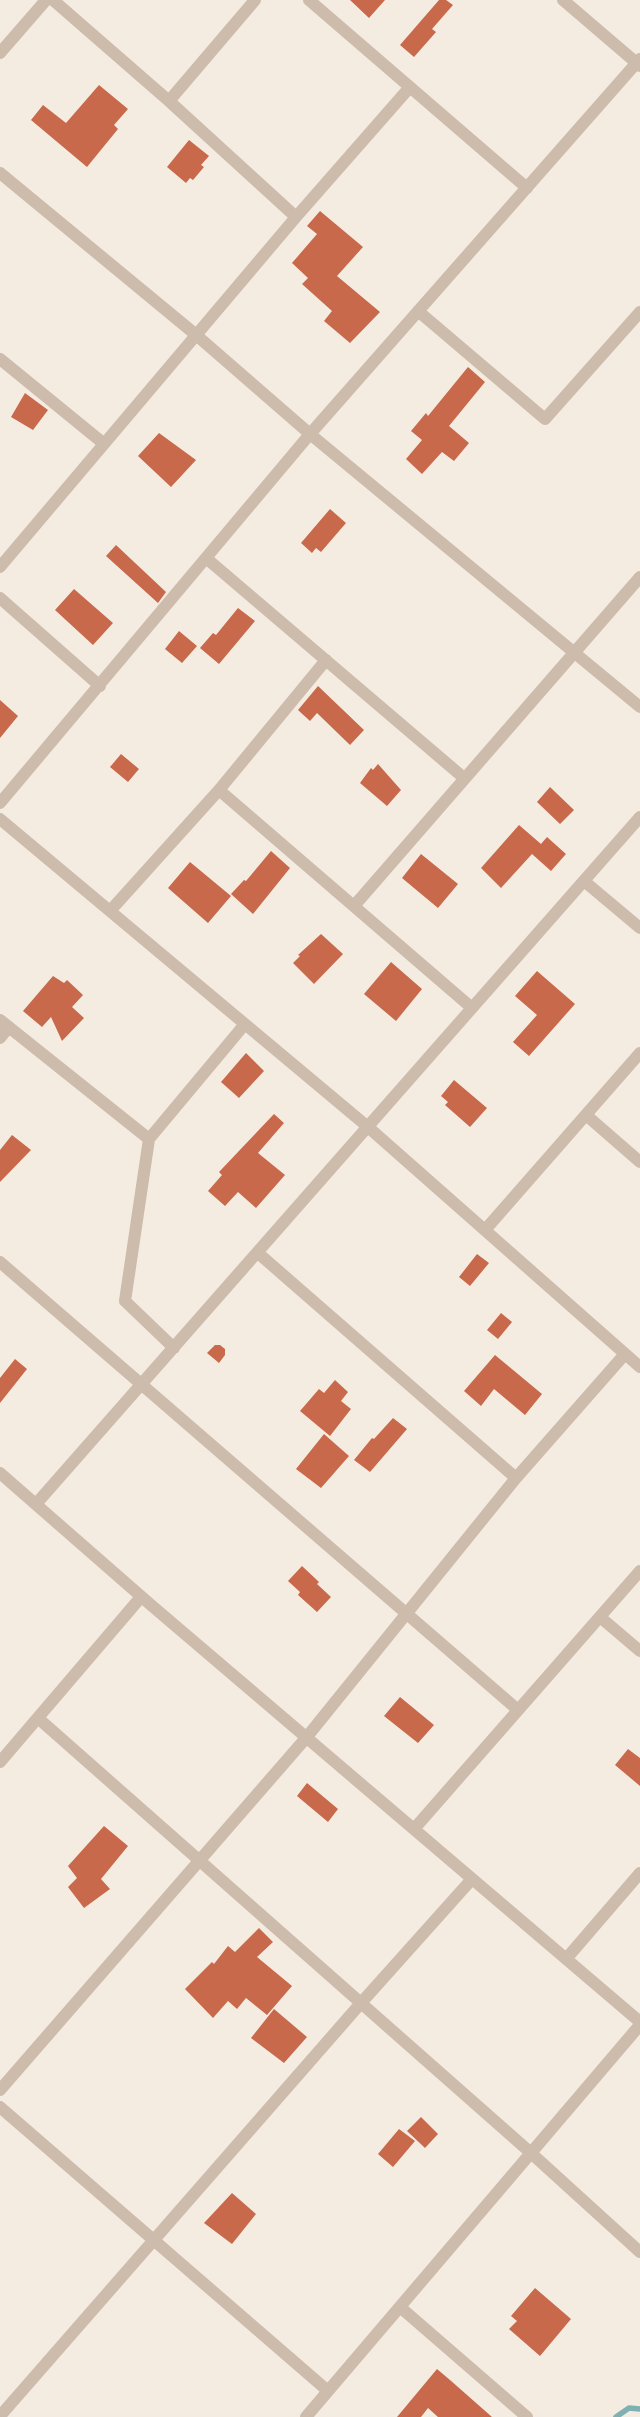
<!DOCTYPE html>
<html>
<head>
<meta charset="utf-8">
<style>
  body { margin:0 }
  canvas { display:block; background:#f4ebe1 }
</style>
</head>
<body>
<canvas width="640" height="2417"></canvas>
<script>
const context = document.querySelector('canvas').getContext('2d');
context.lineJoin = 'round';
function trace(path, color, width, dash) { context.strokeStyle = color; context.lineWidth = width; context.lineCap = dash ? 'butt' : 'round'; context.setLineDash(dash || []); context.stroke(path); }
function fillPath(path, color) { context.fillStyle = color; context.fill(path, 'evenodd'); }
const stream = new Path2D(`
  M616,2417L629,2408L640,2409`);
const building = new Path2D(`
  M350,0H385L369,18Z
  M439,0H446L453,5L432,29L436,32L414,57L400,45Z
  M99,85L128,109L114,125L118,129L87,167L31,120L43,105L66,123Z
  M189,140L209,156L201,165L204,167L193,180L190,178L186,183L167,167Z
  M320,211L363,247L337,276L380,312L350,343L324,321L332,311L302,284L308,278L292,263L317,234L307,226Z
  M468,367L485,382L449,426L469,443L454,461L442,452L422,474L406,459L422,440L411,431L426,413L428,416Z
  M25,393L48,410L33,430L11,417Z
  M159,433L196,460L171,487L138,456Z
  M330,509L346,523L321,552L316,548L312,553L301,543Z
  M116,545L166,592L158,603L106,556Z
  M74,589L113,623L93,645L55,610Z
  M238,608L255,621L219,664L200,648L213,633L216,635Z
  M179,631L197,646L182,663L165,649Z
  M318,686L364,730L350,745L317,713L310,721L298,710Z
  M0,700L18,716L0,738Z
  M121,754L139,769L128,782L110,767Z
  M378,764L401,790L387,806L360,783L371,768L373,770Z
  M550,787L574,810L560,824L537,802Z
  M519,825L541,844L547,837L566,854L551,871L532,854L501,888L481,868Z
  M271,851L290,868L253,914L231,894L244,880L246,881Z
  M421,854L458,884L438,908L402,878Z
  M190,862L231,896L208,923L168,888Z
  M321,934L343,954L314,984L293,963L300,956L298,955Z
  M391,962L422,989L396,1021L364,994Z
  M537,971L575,1004L529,1056L513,1042L537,1015L515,996Z
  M53,976L64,983L67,980L83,995L72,1007L84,1018L62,1041L51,1017L42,1027L23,1011Z
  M246,1053L264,1071L239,1098L221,1082Z
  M454,1080L487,1108L470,1127L445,1105L448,1102L441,1096Z
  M274,1114L284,1123L258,1153L285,1175L256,1208L238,1192L225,1206L208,1191L222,1175L219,1172Z
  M12,1135L31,1150L0,1182V1150Z
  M477,1254L489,1263L470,1286L459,1277Z
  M501,1313L512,1322L498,1339L487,1330Z
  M215,1345H220L225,1349V1355L219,1363L207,1353Z
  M495,1355L542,1394L525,1415L494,1389L481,1406L464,1391Z
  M15,1359L27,1369L0,1403V1378Z
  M335,1380L348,1392L341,1401L351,1409L330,1436L300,1411L319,1389L324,1393Z
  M393,1418L407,1429L370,1472L354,1460L372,1438L374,1439Z
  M324,1434L349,1456L321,1488L296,1469Z
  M302,1566L319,1582L317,1584L331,1597L317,1612L298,1595L300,1592L288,1581Z
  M400,1697L434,1725L418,1743L384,1716Z
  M628,1749L640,1758V1786L615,1765Z
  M307,1783L338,1809L328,1822L297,1796Z
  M104,1826L128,1846L101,1879L110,1889L84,1908L68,1887L77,1878L68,1866Z
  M259,1928L273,1942L257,1957L292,1986L267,2015L246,1998L237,2009L228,2001L213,2018L185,1989L212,1962L214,1964L228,1946L235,1952Z
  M274,2009L307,2037L284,2063L251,2038Z
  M421,2117L438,2134L425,2148L407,2131Z
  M399,2129L415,2141L393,2167L378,2154Z
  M232,2193L256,2214L232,2244L204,2223Z
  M535,2288L571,2319L540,2356L509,2329L517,2321L511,2316Z
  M437,2369L450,2380L492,2417H438L428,2408L421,2417H397Z`);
const minor = new Path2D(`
  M53,0L169,101L296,217
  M309,0L527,188
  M563,0L640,66
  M0,53L46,0
  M169,101L255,0
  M0,173L195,334L310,434L640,707
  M418,311L545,419L640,312
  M0,359L103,443
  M206,558L464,778
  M0,567L296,217L410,87
  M0,598L100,686
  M219,790L472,1008
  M0,803L310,434L640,59
  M0,819L368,1127L640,1367
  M584,881L640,928
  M354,906L640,577
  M110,911L219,790L326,660
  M0,1020L149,1139
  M0,1038L9,1027
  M586,1115L640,1162
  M485,1230L640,1053
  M258,1253L516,1478
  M0,1262L518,1710
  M174,1348L125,1301L149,1139L245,1024
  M0,1473L151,1605L640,2022
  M36,1504L640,817
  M600,1617L640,1651
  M39,1719L531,2153L640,2252
  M0,1762L141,1597
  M414,1829L640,1571
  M566,1959L640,1873
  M0,2090L306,1738L516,1478L625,1354
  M0,2107L328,2391
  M400,2307L527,2417
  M0,2416L361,2003L472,1879
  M306,2417L640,2025`);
trace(stream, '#7fb0b2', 5.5);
fillPath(building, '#c8694b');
trace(minor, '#cdbbac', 12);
</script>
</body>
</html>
